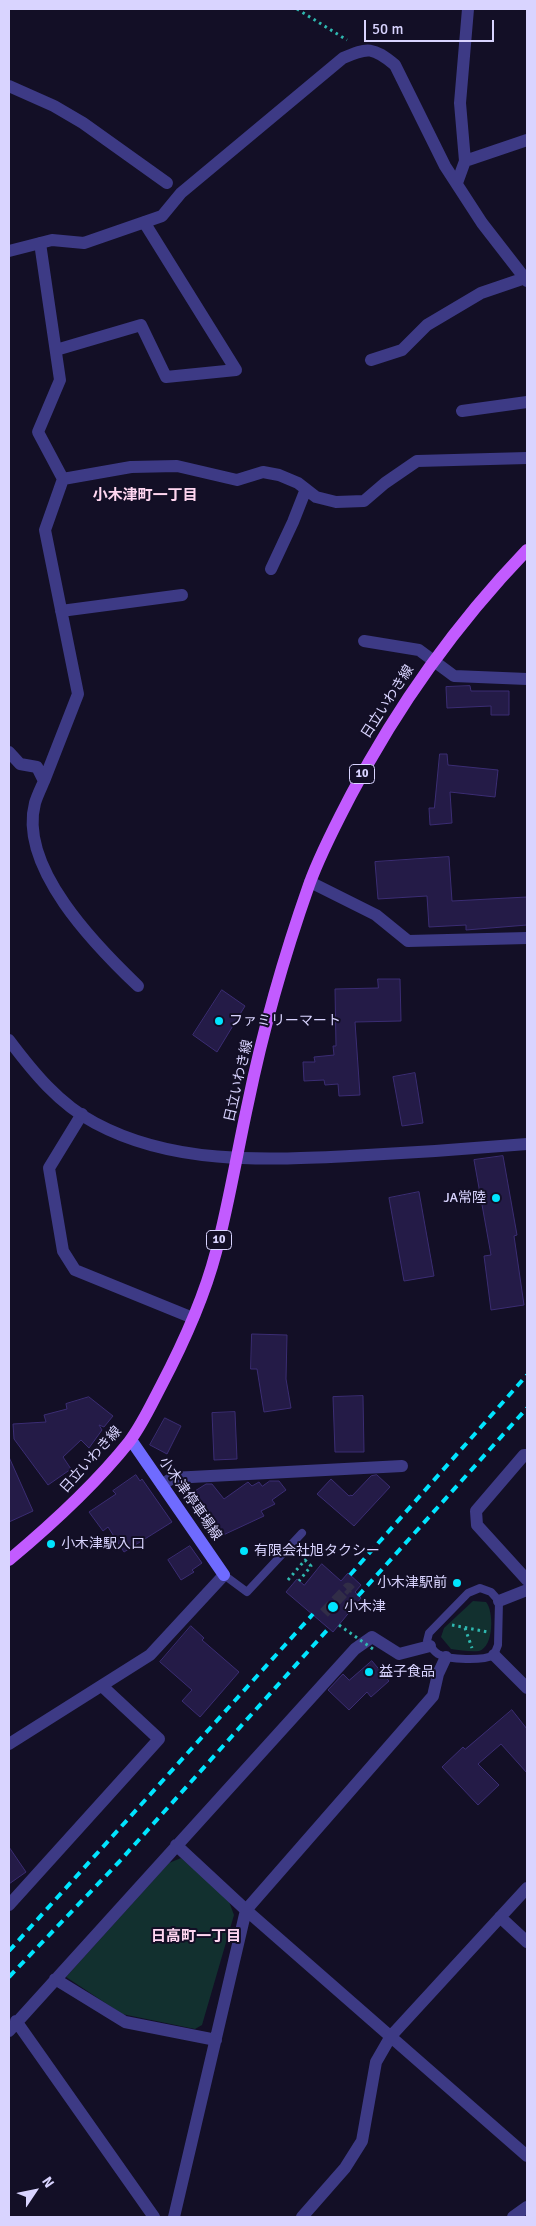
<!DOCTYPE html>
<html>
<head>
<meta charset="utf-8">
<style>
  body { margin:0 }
  #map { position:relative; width:536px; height:2226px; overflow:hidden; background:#130f26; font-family:Signika,sans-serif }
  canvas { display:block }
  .frame { position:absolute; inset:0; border:10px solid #d9d4ff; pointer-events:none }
  .north { position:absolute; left:10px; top:2166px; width:50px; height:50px; -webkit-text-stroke:4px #130f26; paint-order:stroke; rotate:56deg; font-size:14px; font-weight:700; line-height:20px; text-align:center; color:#d9d4ff }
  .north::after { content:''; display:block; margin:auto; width:18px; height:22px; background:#d9d4ff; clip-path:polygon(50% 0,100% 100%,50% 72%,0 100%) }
  .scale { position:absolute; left:364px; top:20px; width:130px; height:22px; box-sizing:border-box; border:2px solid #d9d4ff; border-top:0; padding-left:6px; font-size:15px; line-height:18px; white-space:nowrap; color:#d9d4ff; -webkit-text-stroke:4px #130f26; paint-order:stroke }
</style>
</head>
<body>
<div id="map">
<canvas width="536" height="2226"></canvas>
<div class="frame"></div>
<div class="north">N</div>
<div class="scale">50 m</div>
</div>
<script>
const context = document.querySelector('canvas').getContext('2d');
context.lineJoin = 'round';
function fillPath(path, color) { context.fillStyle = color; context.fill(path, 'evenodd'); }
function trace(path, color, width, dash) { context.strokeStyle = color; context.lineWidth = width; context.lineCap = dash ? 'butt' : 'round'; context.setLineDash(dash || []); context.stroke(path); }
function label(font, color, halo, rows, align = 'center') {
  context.font = font + ' Signika,"Noto Sans JP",sans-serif'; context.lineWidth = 4; context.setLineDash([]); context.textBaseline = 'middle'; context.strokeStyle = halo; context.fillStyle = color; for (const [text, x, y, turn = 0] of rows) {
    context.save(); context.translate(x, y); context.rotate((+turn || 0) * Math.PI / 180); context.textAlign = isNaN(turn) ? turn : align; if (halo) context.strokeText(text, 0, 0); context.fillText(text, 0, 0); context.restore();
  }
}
const green = new Path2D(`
  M473,1601L486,1602C494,1611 494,1647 479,1651C471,1652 459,1650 451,1649L441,1637L444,1628Z
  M181,1858L228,1899L234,1915L202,2025L195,2029L122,2014L66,1977L169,1863Z`);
const building = new Path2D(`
  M470,686L471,691H509V715H491V706L447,708L446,687Z
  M440,754H447L448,765L498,770L495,797L450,792L452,823L430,825L429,808H434Z
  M449,857L452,901L527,897V925L466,930V925L429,927L427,896L378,899L375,862Z
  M378,979H400L401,1021L355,1022L360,1095L339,1096L338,1084L325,1085L324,1080L304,1081L303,1062H315L314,1057L334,1055L333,1046H336L335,989L378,988Z
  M222,990L245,1006L217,1052L193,1035Z
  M415,1073L423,1123L402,1126L393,1077Z
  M503,1156L517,1235L514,1236L524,1305L491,1310L484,1256L491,1255L474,1160Z
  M419,1192L434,1276L404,1281L389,1198Z
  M252,1334L287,1335L286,1379L291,1408L264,1412L257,1369H251Z
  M363,1396L364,1452H335L333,1397Z
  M89,1397L113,1416L104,1427L99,1425L102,1430L89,1448L81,1440L63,1457L71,1469L48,1485L14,1439L13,1424L46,1422L44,1415L67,1409L66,1404Z
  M235,1412L237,1459L214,1460L212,1413Z
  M165,1418L181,1426L167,1454L150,1445Z
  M9,1457L33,1511L9,1522Z
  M136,1475L140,1481L142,1479L172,1522L124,1552L108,1527L103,1531L89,1512L116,1494L113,1491Z
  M377,1475L390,1487L354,1526L317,1494L331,1479L349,1496L351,1495L352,1496L371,1476Z
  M270,1481H279L286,1490L272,1500L275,1504L261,1511L264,1516L221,1536L215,1521L208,1525L206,1521L203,1523L187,1496L206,1484H212L224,1499L248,1482L252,1486L259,1482L262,1486Z
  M190,1546L202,1563L192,1570L194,1572L181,1580L168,1560Z
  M322,1564L341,1581L348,1573L361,1585L355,1592L361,1598L333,1632L286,1592L297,1579L304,1585Z
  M191,1626L204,1638L202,1640L239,1672L200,1717L182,1701L192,1690L160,1662Z
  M372,1661L389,1681L371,1697L367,1692L349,1710L328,1690L343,1674L349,1680Z
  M512,1710L527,1729V1773L501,1744L478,1764L499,1785L478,1805L442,1767L463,1747L465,1749Z
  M9,1847L26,1872L9,1884Z`);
const pedestrianTunnel = new Path2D(`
  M324,1613L348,1588L351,1591`);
const path = new Path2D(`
  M297,9L347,40
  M288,1580L305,1560L311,1566L299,1581
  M452,1625L488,1632
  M465,1628L472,1648`);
const service = new Path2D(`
  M224,1575L247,1592L302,1533
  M480,1588L491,1592L499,1601L498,1645L494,1655C483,1661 449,1660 438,1654C433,1651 430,1646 427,1641L429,1633L468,1593Z`);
const minor = new Path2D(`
  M9,86L54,106L83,123L167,183
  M465,161L527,140
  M457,183L465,161L460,103L468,9
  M40,243L60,380L38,432L63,479L45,530L78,694L44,781
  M9,251L52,240L84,243L162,216L181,193L343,58C368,47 373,47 395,65L445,166L482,223L527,281
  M56,350L141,325L166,377L236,370L144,222
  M371,360L402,350L427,325L481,293L525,278
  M462,411L527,402
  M63,479L131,467L177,466L237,480L263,472L279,475L298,483L316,497L336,502L364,501L385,483L417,461L527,458
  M271,569L293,522L306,489
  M61,611L182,595
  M364,641L419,650L454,676L527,679
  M9,752L20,764L37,767L44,781C41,788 37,796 35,803C18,867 96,946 138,986
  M310,882L376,915L408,941L527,938
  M82,1114L49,1168L63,1251L75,1270L193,1318
  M527,1455H524L476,1511L477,1525L527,1580
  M162,1485L172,1478L402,1466
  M499,1601L527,1590
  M446,1657L438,1674L433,1696L246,1910L527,2156
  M9,1744L150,1655L224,1575
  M9,1905L159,1739L102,1686
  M500,1917L527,1942
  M55,1979L125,2022L216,2040
  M16,2021L154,2217
  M9,2031L355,1649L372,1637L399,1654L430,1646
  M174,2217L246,1910L176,1845
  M302,2217L345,2168L362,2141L376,2062L391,2036L527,1888`);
const tertiary = new Path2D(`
  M9,1040C33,1072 59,1104 95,1123C173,1165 264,1160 350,1156C409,1153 468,1149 527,1144
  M494,1655L527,1688
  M513,2217L527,2207`);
const secondary = new Path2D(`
  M131,1440L224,1575`);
const primary = new Path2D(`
  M9,1560C52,1524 94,1486 129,1442C142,1425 151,1405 161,1386C183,1344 204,1298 216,1252C229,1203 237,1153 248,1103C263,1030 284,956 309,885C320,854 336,824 351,795C398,705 457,623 527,550`);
const rail = new Path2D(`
  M350,1575L527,1375
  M358,1596L527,1408
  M9,1951L313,1614
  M9,1977L119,1862L329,1628`);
const pathBridge = new Path2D(`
  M339,1625L373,1649`);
const markers = [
  [219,1021,5,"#00e5ff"],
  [496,1198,5,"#00e5ff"],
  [51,1544,5,"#00e5ff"],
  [244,1551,5,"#00e5ff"],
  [457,1583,5,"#00e5ff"],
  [333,1607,6,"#00e5ff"],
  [369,1672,5,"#00e5ff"]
];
const shields = [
  [362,774,25],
  [219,1240,25]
];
const shieldNames = [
  ["10",362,774],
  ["10",219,1240]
];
const streetNames = [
  ["日立いわき線",388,702,-57],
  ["日立いわき線",239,1081,-77],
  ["日立いわき線",91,1460,-48],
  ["小木津停車場線",190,1499,55]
];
const poiNames = [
  ["ファミリーマート",229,1021],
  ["JA常陸",486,1198,"right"],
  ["小木津駅入口",61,1544],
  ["有限会社旭タクシー",254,1551],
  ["小木津駅前",447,1583,"right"],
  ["小木津",344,1607],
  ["益子食品",379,1672]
];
const neighbourhoodNames = [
  ["小木津町一丁目",145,496],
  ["日高町一丁目",196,1937]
];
fillPath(green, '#12302f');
fillPath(building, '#241b47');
trace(building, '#3b2d73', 1);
trace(pedestrianTunnel, '#312d47', 11, [11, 5.5]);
trace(path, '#2fb8b0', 3, [2.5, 4]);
trace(service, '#3d3a85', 8);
trace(minor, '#3d3a85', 12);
trace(tertiary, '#3d3a85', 12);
trace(secondary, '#6f6bff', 12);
trace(primary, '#c25bff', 12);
trace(rail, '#00e5ff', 4, [8, 6]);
trace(pathBridge, '#2fb8b0', 3, [2.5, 4]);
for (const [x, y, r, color] of markers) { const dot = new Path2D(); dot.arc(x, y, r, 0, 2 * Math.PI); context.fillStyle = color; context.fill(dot); trace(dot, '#130f26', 2); }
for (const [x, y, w] of shields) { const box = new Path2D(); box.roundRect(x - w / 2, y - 9.5, w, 19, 4); context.fillStyle = '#130f26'; context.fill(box); trace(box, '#d9d4ff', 1); }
label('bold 12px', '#d9d4ff', null, shieldNames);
label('14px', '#d9d4ff', '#130f26', streetNames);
label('14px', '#d9d4ff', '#130f26', poiNames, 'left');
label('bold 15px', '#ffd6f0', '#130f26', neighbourhoodNames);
</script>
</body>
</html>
